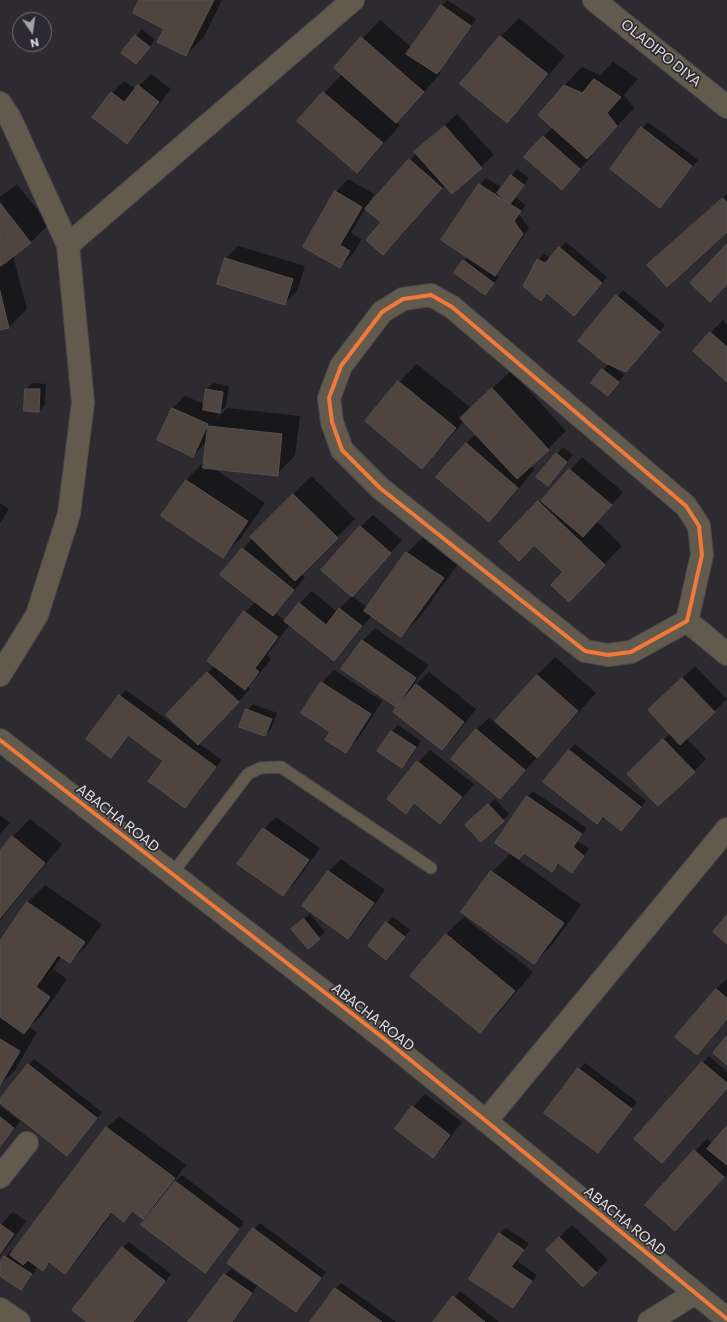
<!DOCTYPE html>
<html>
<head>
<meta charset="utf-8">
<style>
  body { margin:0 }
  #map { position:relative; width:727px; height:1322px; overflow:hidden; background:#2d2b2f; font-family:Commissioner,sans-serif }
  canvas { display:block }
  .north { position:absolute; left:12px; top:12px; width:40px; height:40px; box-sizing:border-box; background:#2c2a30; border:1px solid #747378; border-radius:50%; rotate:167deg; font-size:11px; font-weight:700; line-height:16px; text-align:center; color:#e1e0e3 }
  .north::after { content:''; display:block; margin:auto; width:14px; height:18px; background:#a2a1a4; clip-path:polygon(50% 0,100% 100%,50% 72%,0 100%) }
</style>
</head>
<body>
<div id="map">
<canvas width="727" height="1322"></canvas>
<div class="north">N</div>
</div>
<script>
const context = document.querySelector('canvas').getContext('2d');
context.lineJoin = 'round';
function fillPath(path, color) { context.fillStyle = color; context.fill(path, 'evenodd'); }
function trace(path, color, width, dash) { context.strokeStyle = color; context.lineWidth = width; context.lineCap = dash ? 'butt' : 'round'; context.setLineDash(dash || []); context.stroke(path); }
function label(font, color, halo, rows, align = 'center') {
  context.font = font + ' Commissioner,sans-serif'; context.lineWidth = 3.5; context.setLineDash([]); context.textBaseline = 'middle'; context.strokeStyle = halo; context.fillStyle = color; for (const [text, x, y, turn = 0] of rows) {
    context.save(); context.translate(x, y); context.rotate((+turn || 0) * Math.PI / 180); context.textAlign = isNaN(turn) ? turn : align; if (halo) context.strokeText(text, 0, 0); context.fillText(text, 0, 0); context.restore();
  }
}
const shadow = new Path2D(`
  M140,0H222L204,37L186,55L165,28Z
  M447,0L476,19L439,71L441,73L396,122L400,125L375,154L357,172L298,121L342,74L335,68L380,20L412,48L442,5Z
  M519,18L565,56L525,103L507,121L462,84L501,36Z
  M142,29L155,40L136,63L122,53Z
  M613,62L638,79L624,95L634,108L590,155L592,156L562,189L543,137L553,127L564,86L582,67L600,75Z
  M151,74L171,89L139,130L127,142L112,93L124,81L136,89Z
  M457,114L494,155L452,193L445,185L401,236L383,254L382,222L410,160L428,140Z
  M648,122L698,160L660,206L642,128Z
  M517,169L529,178L515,197L526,205L519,214L529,228L501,269L495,274L499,277L485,294L463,261L468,257L443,240L480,184L486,178L502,188Z
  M348,179L374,194L351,233L362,239L352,255L340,267L336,192Z
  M17,184L49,224L31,242L13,256L27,309L9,327L0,329V197Z
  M727,194V231L661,253Z
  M566,242L607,277L580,309L548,292L541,300L538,260L544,254L551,258Z
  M238,246L305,266L297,291L284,304L226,258Z
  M623,290L665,325L632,364H610L624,375L608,394L593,383L609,363L579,341Z
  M723,320L727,324V381L694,350Z
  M417,364L471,408L511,371L566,431L531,466L535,469L507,503L489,521L466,444L476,434L464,421L440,449L422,467L366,421L399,382Z
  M32,383L46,384L45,405L39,411H25L26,389Z
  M213,383L229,386L226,406L220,412L216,419L227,408L300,416L295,456L277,474L212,467L265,503L241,538L223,556L162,516L186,480L205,461L208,441L193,455L159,440L173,408L185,396L204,404L207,389Z
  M563,447L573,455L553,479L538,477Z
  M582,457L623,492L596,521L622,546L587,582L565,572L539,502L557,485Z
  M311,476L355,519L301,573L305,577L285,602L275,613L286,621L299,604L312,591L337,612L352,596L368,608L407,553L425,535L461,560L419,618L401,636L372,615L346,647L334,659L290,624L267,655L271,659L257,677L248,687L250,689L198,743L222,760L191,801L185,807L165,761L128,734L117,750L120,696L126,690L185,733L186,732L167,715L214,666L245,612L256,601L243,549L253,538L251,537Z
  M0,503L9,509L0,523Z
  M373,515L402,540L352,596L360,527Z
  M375,628L428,665L413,686H414L429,672L476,709L454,737L441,749L406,697L405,696L396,705L362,641Z
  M555,657L596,693L500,798L476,730L489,718L513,738L514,736L497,721L537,675Z
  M695,666L727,699L686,738L706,759L694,771L641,761L671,733L661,698Z
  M334,670L382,701L358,739L345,751L332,732L322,683Z
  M253,704L277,713L271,729L265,735L247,710Z
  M398,725L421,741L408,761L402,767L378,751L392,731Z
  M575,744L646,801L627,823L604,816L597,823L569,750Z
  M430,750L474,784L453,810L440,822L416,803L406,812L418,762Z
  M533,791L587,828L578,841L589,849L578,865L572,871L560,863L552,871L527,797Z
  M495,799L509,814L503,820L473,819Z
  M0,815L10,823L0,834Z
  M276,817L320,848L295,883L283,895L264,829Z
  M30,819L62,844L0,920V852L12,837Z
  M510,854L581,905L552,945L534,963L492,872Z
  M341,859L385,890L360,925L348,937L304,906L329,871Z
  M45,885L102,924L88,944L70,962L62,956L53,969L67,979L42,1015L29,1027L37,1032L15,1070L0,1085V942L27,903Z
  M310,914L325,932L308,948L299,923Z
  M393,917L410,930L392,952L387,923Z
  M464,917L533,972L498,1014L480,1032L446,934Z
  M727,979V1020L697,1054L716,989Z
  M709,1056L727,1072V1087L636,1139Z
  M34,1059L102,1112L73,1148L0,1102V1100Z
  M585,1063L637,1102L604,1146L598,1152L579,1069Z
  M425,1094L462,1122L445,1144L433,1156L396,1129L413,1107Z
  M0,1106L20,1121L0,1148Z
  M119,1116L186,1165L175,1180L176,1181L182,1175L244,1222L211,1266L205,1272L155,1206L143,1218L134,1211L124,1220L113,1212L77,1260L65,1273L51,1262L43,1270L38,1266L27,1283L21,1289L0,1275V1264L11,1250L14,1252L107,1128ZM28,1259L36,1264L35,1266L27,1261Z
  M727,1127V1174L675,1230L695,1151L707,1139L713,1144Z
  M13,1212L26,1221L0,1257V1225Z
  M260,1223L326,1272L302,1305L296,1311L254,1229Z
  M572,1225L608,1260L583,1286L547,1250Z
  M506,1228L529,1243L517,1261L537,1275L519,1301L513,1307L470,1278L500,1234Z
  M129,1242L171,1274L134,1322H89L123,1248Z
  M231,1269L257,1286L233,1322H190L225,1275Z
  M341,1283L396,1322H311L335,1289Z
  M460,1291L499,1322H434Z`);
const building = new Path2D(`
  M139,0H214L186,56L157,42L164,29L133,13Z
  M441,5L471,26L437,74L406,54Z
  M135,35L150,47L136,64L121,53Z
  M500,36L548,74L507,123L460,84Z
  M361,37L424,92L396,123L334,68Z
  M594,79L621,97L607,113L617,126L587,159L538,115L564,85L582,93Z
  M138,85L159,102L127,144L92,117L111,92L124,102Z
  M323,92L383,143L357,173L297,121Z
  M445,126L482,168L452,194L414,152Z
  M641,127L692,166L660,208L610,169Z
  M543,136L580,169L562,190L524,157Z
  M409,159L442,188L383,255L366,240L381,222L365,209Z
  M511,175L524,185L510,204L497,193Z
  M479,184L521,211L514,221L523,234L495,276L441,240Z
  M335,191L362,207L340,245L350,251L340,268L303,247Z
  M723,198L727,203V232L667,287L647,265Z
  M0,203L31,243L1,266L0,265Z
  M727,244V284L710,302L690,283Z
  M559,247L602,283L574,316L547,293L541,301L523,286L537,259L545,263Z
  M225,258L293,279L285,305L217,284Z
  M463,260L494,283L485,295L454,273Z
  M0,291L9,328L0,330Z
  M616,295L660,332L626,372L605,363L578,341Z
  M710,332L727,347V382L693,351Z
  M602,369L619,382L608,396L591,383Z
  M398,381L456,428L422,469L365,421Z
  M492,388L549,450L517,479L460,418Z
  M25,389H40L39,412L24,411Z
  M206,389L223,392L220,413L203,410Z
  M172,408L208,424L193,457L157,440Z
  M208,426L282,434L278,476L203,468Z
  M466,443L518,488L489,522L436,477Z
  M556,453L567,462L548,486L536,477Z
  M569,469L612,505L583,537L541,501Z
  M186,480L248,521L223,558L161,516Z
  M293,494L338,538L295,581L250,537Z
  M538,501L605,565L569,602L551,585L563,572L534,545L519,561L499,542Z
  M360,526L391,553L352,597L321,570Z
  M242,548L294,590L273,616L220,575Z
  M406,552L444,578L401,637L364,611Z
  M299,603L326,625L339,608L362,626L334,661L284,621Z
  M244,611L278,637L255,668L259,672L245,690L207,661Z
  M362,640L416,678L396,707L341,669Z
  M207,672L239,702L198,745L166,715Z
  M537,675L578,711L537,758L495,721Z
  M682,678L715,712L680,745L648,710Z
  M321,682L371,714L346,753L325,740L330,732L301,713Z
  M416,684L464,722L442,750L393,712Z
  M119,695L216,767L185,808L148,781L163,761L128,735L111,758L86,739Z
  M246,709L272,719L265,736L239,727Z
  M476,729L525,770L500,799L451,759Z
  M391,731L416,747L402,768L377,751Z
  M663,739L695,772L658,806L627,774Z
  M569,750L641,807L621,831L603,816L597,824L543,782Z
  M417,761L462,797L440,824L414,803L406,814L387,799Z
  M527,796L582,834L573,847L584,856L572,873L558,863L552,872L524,853L519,859L495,843Z
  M488,804L504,821L481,842L465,825Z
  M263,828L309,860L283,896L237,864Z
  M12,836L45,863L0,918V851Z
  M328,871L374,903L348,939L302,906Z
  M491,871L564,923L534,964L461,912Z
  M27,902L85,942L70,963L58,955L36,987L50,997L24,1034L0,1017V941Z
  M727,915V944L713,932Z
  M304,919L320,939L308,949L291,929Z
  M386,922L405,937L386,960L368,946Z
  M446,934L515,991L480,1033L410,976Z
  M716,989L727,998V1019L697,1055L675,1037Z
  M727,1036V1065L713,1053Z
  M0,1039L20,1051L0,1085Z
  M702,1062L727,1083V1088L662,1163L634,1139Z
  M28,1064L97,1118L67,1156L0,1103V1099Z
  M578,1068L632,1109L598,1153L544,1113Z
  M412,1106L450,1135L433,1158L395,1129Z
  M0,1117L14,1128L0,1147Z
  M727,1126V1165L707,1149Z
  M106,1127L175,1178L143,1219L132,1211L124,1222L111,1212L65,1274L49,1262L43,1271L28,1260L23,1265L10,1255Z
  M694,1150L724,1177L675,1231L645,1205Z
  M175,1181L239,1229L205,1273L141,1225Z
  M0,1224L14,1234L0,1254Z
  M253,1228L321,1278L296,1312L227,1263Z
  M499,1233L524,1250L511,1267L532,1281L513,1308L469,1279Z
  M559,1237L597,1273L583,1287L546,1250Z
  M122,1247L165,1281L133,1322H87L72,1310Z
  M4,1256L32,1274L21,1290L0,1276V1262Z
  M224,1274L252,1293L232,1322H188Z
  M335,1288L382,1322H310Z
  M453,1296L485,1322H433Z`);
const service = new Path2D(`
  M172,874L248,774L260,768L281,767L431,868`);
const minor = new Path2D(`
  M594,0L727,107
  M68,245L353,0
  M431,295L452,307L686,506L699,526L702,555L687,621L631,652L608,655L585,651L380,488L342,450L332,422L329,398L341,366L382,312L403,299Z
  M687,621L727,654
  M486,1121L727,829
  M0,1177L27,1143
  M0,1309L19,1322
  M649,1322L695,1293`);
const tertiary = new Path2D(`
  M0,103L10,118L68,245L83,403L69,514L37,615L0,675
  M0,740L382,1037L486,1121L727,1319`);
const cycleway = new Path2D(`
  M431,295L452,307L686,506L699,526L702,555L687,621L631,652L608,655L585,651L380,488L342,450L332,422L329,398L341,366L382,312L403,299Z
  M0,740L382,1037L486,1121L727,1319`);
const streetNames = [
  ["OLADIPO DIYA",661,53,39],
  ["ABACHA ROAD",118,818,38],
  ["ABACHA ROAD",373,1017,38],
  ["ABACHA ROAD",625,1221,39]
];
fillPath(shadow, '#0007');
fillPath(building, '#50443f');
trace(building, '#545253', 1);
trace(service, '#4a494b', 13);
trace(minor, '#4a494b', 24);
trace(tertiary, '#4a494b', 24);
trace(service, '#635a4e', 11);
trace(minor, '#635a4e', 22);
trace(tertiary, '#635a4e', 22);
trace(cycleway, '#f17a3a', 4);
label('14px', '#e1e0e3', '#2c2a30', streetNames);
</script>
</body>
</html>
